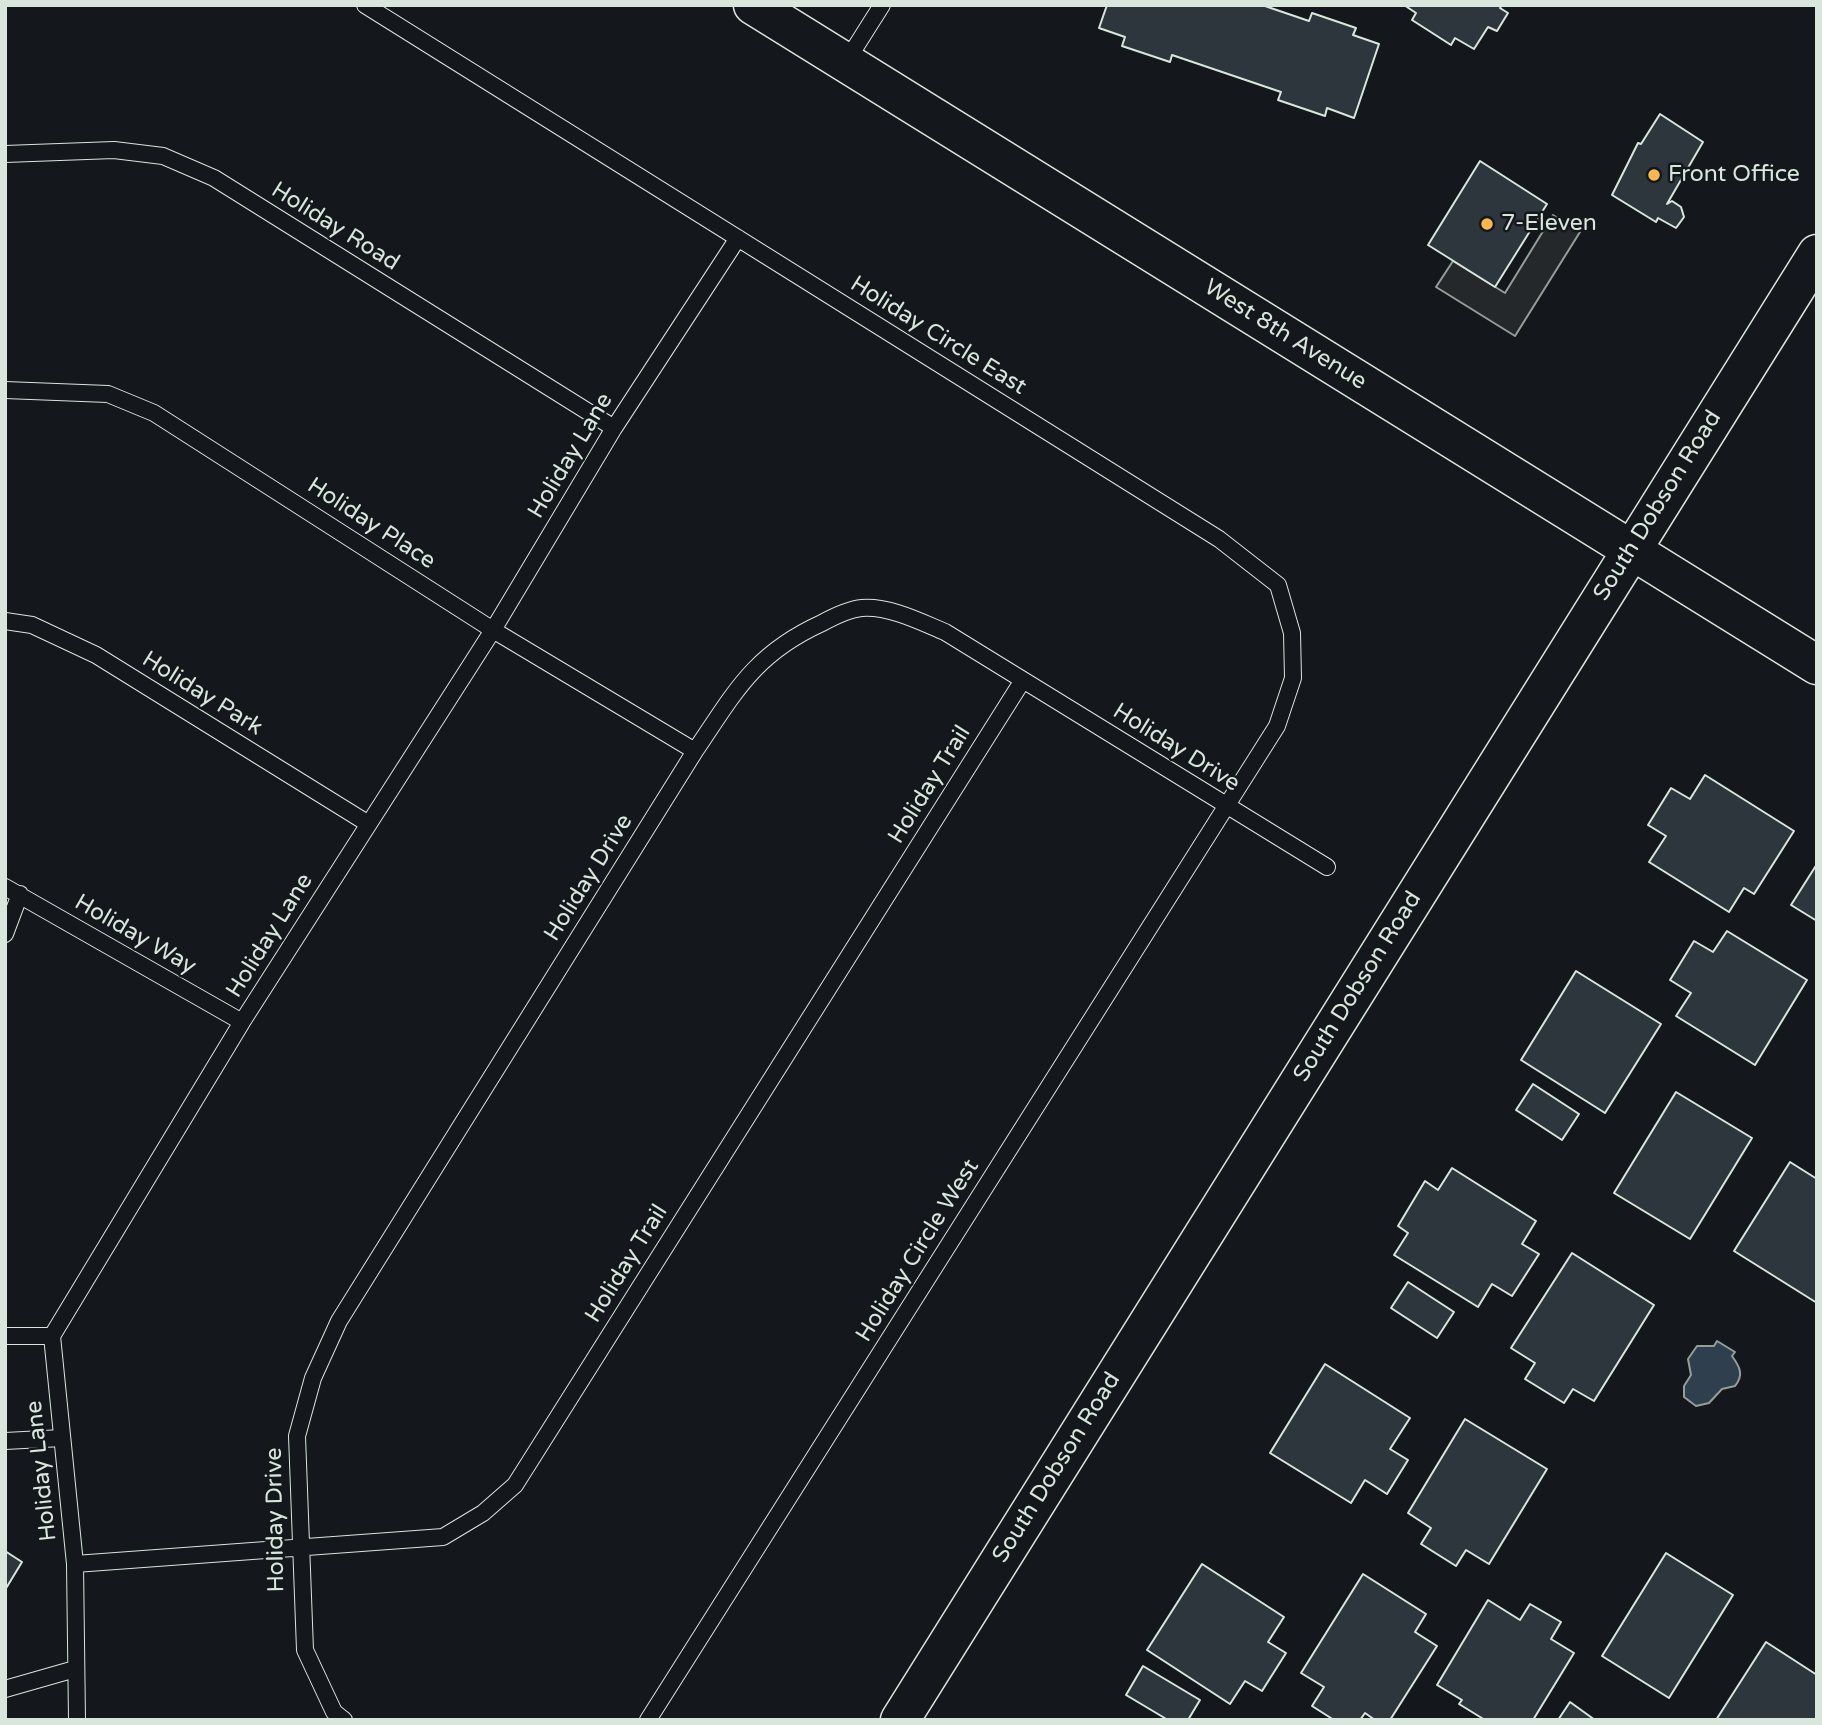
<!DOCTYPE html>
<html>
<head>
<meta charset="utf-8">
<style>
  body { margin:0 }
  #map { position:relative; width:1822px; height:1725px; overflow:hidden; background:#14181c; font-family:"Varela Round",sans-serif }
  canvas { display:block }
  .frame { position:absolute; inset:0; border:7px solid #d8e6dc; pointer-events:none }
</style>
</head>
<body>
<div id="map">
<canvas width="1822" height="1725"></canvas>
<div class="frame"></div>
</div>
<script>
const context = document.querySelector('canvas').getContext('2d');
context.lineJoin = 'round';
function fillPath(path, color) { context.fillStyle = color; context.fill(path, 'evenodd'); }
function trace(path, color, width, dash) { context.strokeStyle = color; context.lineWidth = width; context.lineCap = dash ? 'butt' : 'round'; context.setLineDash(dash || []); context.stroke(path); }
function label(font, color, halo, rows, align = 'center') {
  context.font = font + ' "Varela Round",sans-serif'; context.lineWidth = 5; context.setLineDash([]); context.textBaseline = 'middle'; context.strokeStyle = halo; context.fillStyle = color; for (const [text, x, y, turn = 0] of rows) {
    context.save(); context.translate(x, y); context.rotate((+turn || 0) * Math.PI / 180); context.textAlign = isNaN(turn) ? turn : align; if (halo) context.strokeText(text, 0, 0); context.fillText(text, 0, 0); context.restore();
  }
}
const parking = new Path2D(`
  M1553,215L1580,232L1515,336L1436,287L1453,261L1505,293Z`);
const water = new Path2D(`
  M1717,1341L1735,1352L1732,1356C1740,1367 1744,1375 1735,1386L1722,1389L1709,1403L1696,1406L1684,1397V1386L1691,1375L1688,1359L1697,1346H1714Z`);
const building = new Path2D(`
  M1107,5H1262L1309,21L1312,13L1356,28L1353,35L1379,44L1354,118L1327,108L1325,116L1278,100L1281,92L1172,55L1170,62L1122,46L1125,37L1099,28Z
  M1404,5H1502L1500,8L1508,13L1497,31L1488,27L1474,49L1455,38L1451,45L1412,20L1416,13Z
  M1660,114L1703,142L1667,204L1672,201L1681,207L1684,217L1676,228L1658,218L1656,222L1612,195L1638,143L1641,144Z
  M1480,161L1547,204L1495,287L1428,245Z
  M1705,775L1794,831L1754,894L1744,888L1729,912L1649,862L1666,836L1648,825L1671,788L1690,799Z
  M1817,864V921L1791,905Z
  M1727,931L1807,980L1755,1065L1676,1016L1691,993L1670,980L1694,941L1713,952Z
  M1576,971L1661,1024L1605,1113L1521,1060Z
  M1533,1084L1579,1114L1562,1140L1516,1110Z
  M1676,1092L1752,1138L1690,1239L1614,1193Z
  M1790,1162L1817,1179V1303L1734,1251Z
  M1452,1168L1536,1221L1522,1244L1539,1254L1512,1296L1492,1284L1478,1307L1394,1255L1408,1233L1398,1226L1425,1181L1438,1190Z
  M1572,1253L1654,1305L1594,1401L1573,1389L1564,1403L1525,1379L1535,1363L1511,1348Z
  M1408,1282L1454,1312L1437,1338L1391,1308Z
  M1325,1364L1410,1418L1390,1449L1408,1460L1387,1494L1365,1480L1351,1503L1270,1453Z
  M1465,1419L1547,1469L1489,1564L1466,1550L1456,1566L1421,1544L1431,1528L1408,1513Z
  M5,1551L22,1562L5,1590Z
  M1666,1553L1733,1595L1669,1698L1602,1656Z
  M1202,1564L1284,1617L1268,1642L1286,1653L1262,1691L1245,1681L1230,1704L1147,1650Z
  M1363,1574L1426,1614L1415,1632L1437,1646L1390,1720H1375L1365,1713L1360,1720H1334L1312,1706L1324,1687L1301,1673Z
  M1488,1600L1520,1620L1530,1604L1561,1622L1551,1639L1574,1653L1533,1720H1485L1459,1704L1462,1700L1437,1685Z
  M1766,1642L1817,1675V1720H1716Z
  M1143,1666L1200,1700L1188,1720H1168L1126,1695Z
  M1570,1702L1595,1720H1558Z`);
const lane = new Path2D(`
  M365,5L1219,539L1278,585L1292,633L1293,678L1277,726L648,1720
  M846,62L882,5
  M5,154L114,150L163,156L214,178L614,428
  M5,390L108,394L154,413L493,630L695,751
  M5,621L32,625L96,655L367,823
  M5,887L242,1022
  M5,934L20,894
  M5,1336H52
  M5,1441L62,1438
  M75,1564L443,1537L483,1513L515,1485L1023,680
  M5,1689L75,1669
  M77,1720L75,1564L52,1336L242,1022L493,630L614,428L738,238
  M344,1720L334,1712L305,1650L297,1436L313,1378L339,1321L695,751C735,692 754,654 822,623C833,617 850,609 862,608C890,606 921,622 945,632L1327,867`);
const secondary = new Path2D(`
  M753,5L1817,665
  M900,1720L1817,254`);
const markers = [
  [1654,175,7,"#ffb74d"],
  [1487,224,7,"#ffb74d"]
];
const poiNames = [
  ["Front Office",1668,175],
  ["7-Eleven",1501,224]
];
const streetNames = [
  ["Holiday Road",335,227,32],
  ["West 8th Avenue",1285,335,32],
  ["Holiday Circle East",938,336,32],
  ["Holiday Lane",571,456,-59],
  ["South Dobson Road",1658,506,-58],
  ["Holiday Place",371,524,33],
  ["Holiday Park",202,694,32],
  ["Holiday Drive",1176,748,32],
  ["Holiday Trail",930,785,-58],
  ["Holiday Drive",589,878,-58],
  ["Holiday Way",135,935,30],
  ["Holiday Lane",270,936,-58],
  ["South Dobson Road",1358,987,-58],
  ["Holiday Circle West",918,1251,-58],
  ["Holiday Trail",627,1264,-58],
  ["South Dobson Road",1057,1468,-58],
  ["Holiday Lane",42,1471,-96],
  ["Holiday Drive",276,1520,-91]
];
fillPath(parking, '#24282b');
trace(parking, '#939e99', 2);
fillPath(water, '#2f3f4d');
trace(water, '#939e99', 2);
fillPath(building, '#2c363c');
trace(building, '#d8e6dc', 2);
trace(lane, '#d8e6dc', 18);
trace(secondary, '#d8e6dc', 41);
trace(lane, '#14181c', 16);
trace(secondary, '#14181c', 38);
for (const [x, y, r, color] of markers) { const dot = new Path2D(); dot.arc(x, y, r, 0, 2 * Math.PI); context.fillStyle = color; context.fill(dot); trace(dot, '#14181c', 2.5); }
label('23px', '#d8e6dc', '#14181c', poiNames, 'left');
label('23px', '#d8e6dc', '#14181c', streetNames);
</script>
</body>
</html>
